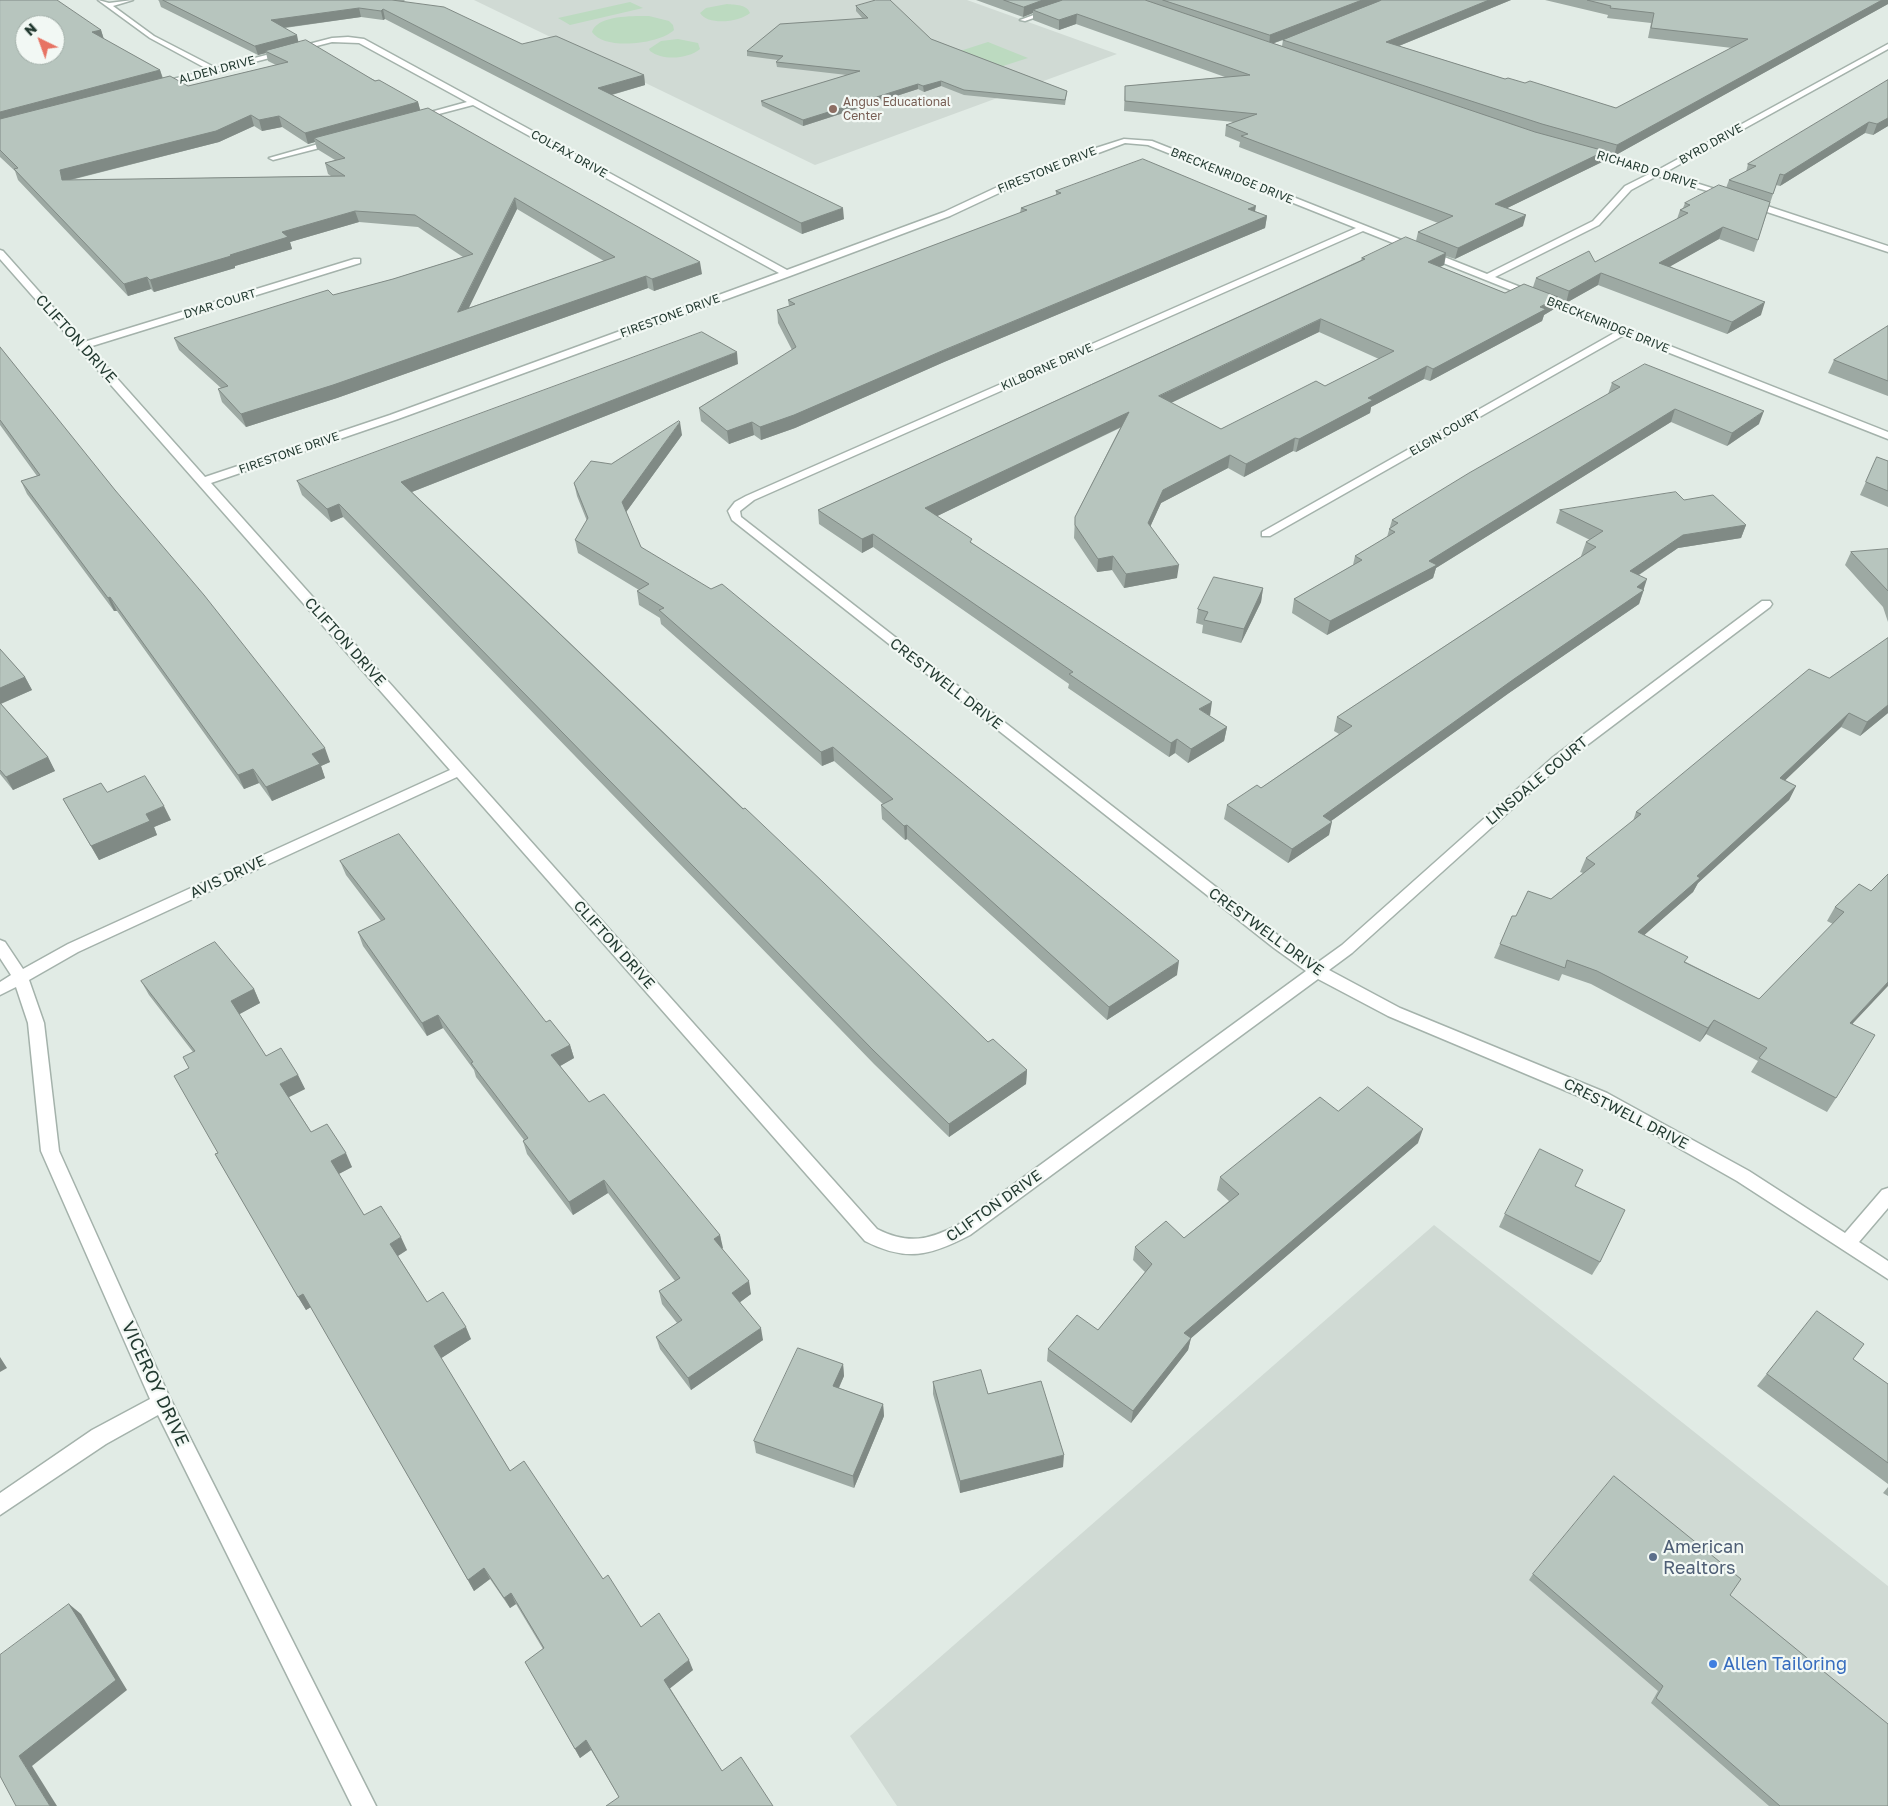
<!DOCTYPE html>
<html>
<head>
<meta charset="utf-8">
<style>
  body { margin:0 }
  #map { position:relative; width:1888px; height:1806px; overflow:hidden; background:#e1ebe5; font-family:"Golos Text",sans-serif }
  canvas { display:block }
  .north { position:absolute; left:15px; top:15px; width:50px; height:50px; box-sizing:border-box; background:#f2f8f4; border:1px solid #9faca6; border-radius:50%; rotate:318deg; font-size:14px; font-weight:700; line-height:20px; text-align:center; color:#233a31 }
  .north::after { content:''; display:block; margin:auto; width:18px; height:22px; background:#e77363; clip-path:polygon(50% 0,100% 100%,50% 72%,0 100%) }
</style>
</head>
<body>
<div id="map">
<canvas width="1888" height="1806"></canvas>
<div class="north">N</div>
</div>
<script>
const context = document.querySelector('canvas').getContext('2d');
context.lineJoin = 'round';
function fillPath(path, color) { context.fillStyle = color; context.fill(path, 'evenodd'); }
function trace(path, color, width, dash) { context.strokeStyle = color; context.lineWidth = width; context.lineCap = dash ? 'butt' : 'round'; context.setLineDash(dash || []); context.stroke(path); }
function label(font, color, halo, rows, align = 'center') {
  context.font = font + ' "Golos Text",sans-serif'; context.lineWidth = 4.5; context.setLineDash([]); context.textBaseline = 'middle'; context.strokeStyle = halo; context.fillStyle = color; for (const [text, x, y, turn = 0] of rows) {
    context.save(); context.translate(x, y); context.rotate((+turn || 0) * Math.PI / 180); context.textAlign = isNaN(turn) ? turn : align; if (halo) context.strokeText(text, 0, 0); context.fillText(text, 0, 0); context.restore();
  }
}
const built = new Path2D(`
  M474,0H967L1117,54L815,165Z
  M1434,1225L1888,1586V1806H897L850,1736Z`);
const green = new Path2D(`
  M630,2L643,8L570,25L558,18Z
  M727,4C735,5 747,4 750,13C740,22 708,26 700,13L706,8Z
  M649,16L669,21L673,25L674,30C660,44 604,51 592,32C597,15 634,16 649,16Z
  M678,39L698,43L700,49C688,59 663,61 650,51L649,49L661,41Z
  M988,42L1028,58L1000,67L960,51Z`);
const street = new Path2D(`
  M98,0L109,3L133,0L113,6L154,36L216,68L332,38L348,37L364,39L787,270L944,212L1023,175L1074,155L1124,139L1152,141L1487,274L1593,221L1625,186L1649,174L1582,153V149L1656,171L1888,44V49L1664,173L1731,194V198L1657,176L1631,190L1599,225L1495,277L1888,432V439L1624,335L1270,536H1262V532L1616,332L1363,231L754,500L740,511L741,517L1284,940L1317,963L1342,945L1552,758L1762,601H1770L1772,604L1770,607L1562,764L1352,953L1329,970L1400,1008L1607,1093L1749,1171L1845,1233L1882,1190L1888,1188V1208L1859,1242L1888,1261V1279L1737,1181L1647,1130L1595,1103L1388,1016L1318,979L970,1235C930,1256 906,1262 865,1241L457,777L78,952L29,980L44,1023L59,1151L169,1396L376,1806H352L158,1415L106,1444L0,1515V1493L92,1430L150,1399L41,1151L28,1023L16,987L0,995V982L11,975L0,958V940L5,942L23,969L68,944L450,770L0,259V250L3,251L84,342L354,259H360V263L89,347L205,477L390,415L779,273L473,105L416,120V116L467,102L359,43L332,42L157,87V83L209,70L150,38ZM1125,143L1148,145L1356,228L746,496L735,502L728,511L732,520L1274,948L1306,971L958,1225C928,1240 909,1245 877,1229L211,483L398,419L790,276L950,216L1029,179Z
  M1075,0H1085L1025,21L1020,20Z
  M336,139L340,141L339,143L273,160L269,158Z
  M1746,201H1752L1888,246V252L1746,205Z`);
const wall = new Path2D(`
  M0,0L101,30L104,39L160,70L163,78L188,86L276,65L268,61L266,53L258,55L161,7L159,1L158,0H405L403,2L522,44L644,75L645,85L612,95L844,219L802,234L385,19L383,20L361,17L285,28L299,42L418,102L420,110L702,274L654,291L648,288L337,398L246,427L222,402L218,389L221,388L179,350L174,338L393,279L463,257L418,227L359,222L290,242L292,249L235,266V268L154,292L151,289L128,296L18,180L15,171L0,157ZM254,126L262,131L282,127L308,144L315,142L317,149L335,160L325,163L328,174L331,176L71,180L219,142ZM517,209L604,261L468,308Z
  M976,0H1511L1399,46L1505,79L1525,83L1616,108L1732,48L1648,38L1651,23L1607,18L1608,15L1545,0H1888V4L1614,156L1604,153L1602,162L1507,208L1523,226L1455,259L1446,256L1444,265L1440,267L1505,293L1533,287L1536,278L1595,262L1677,219L1680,210L1683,208L1685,203L1726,188L1729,180L1746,172L1748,164L1888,80V126L1873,135L1865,133L1780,186L1776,185L1754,252L1719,239L1670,266L1761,315L1727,334L1598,285L1566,303L1557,299L1554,309L1544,315L1542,321L1430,381L1424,379L1371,407L1370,413L1296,452L1293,451L1244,477L1228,468L1161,503L1150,527L1177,578L1124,588L1112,570L1097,572L1074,538L1075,517L1120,428L937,516L972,543L1209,716L1227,727L1224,741L1188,763L1175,753L1169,757L1068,688L1069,684L873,547L862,553L819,524L818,510L1361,260L1362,258L1416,241L1418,232L1438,223L1239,147L1240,142L1225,136L1226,125L1234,122L1124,111L1125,86L1225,77L1076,24L1059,30L1033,20V13L1023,17ZM1283,40L1282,46L1273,43H1274ZM1319,332L1379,359L1325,386L1221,429L1171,403Z
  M856,6L931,39L1067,91L1065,105L964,95L941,86L924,92L918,89L803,126L762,106L761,101L847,75L777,67L776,62L778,60L747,56V51L863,19L856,11Z
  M1056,191L1255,211L1267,216L1265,228L944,362L795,428L761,440L754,435L729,444L701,421L699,408L792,350L778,323L777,310L789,306L788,300L1020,213L1021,208L1056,195Z
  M1888,326V396L1828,373L1834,360Z
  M0,347L330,762L321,766L325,778L272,801L259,783L244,789L117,611H114L27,494L21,481L37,476L0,425Z
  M738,364L412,492L988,1042L1027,1070L1026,1084L949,1137L874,1064L343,517L331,522L302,495L297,481Z
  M1612,383L1759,424L1727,446L1671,422L1436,568L1433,578L1327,635L1292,613L1294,599L1353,565L1355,556L1387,537L1392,520L1608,394Z
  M682,435L626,512L641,547L1177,975L1107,1020L907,839L905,840L882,819L881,805L883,804L834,761L822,766L661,624L660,618L639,605L637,591L639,590L578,553L575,540L587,521L577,496L574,483L611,464Z
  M1877,457L1888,461V507L1860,495Z
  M1560,510L1746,525L1741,538L1678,548L1639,575L1643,590H1644L1639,604L1509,693L1331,821L1329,835L1288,863L1224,819L1227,805L1261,788L1339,734L1334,731L1337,717L1582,556H1581L1586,542L1590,540L1556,523Z
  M1888,549V622L1883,607L1845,565L1851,552Z
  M1263,588L1261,602L1241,643L1202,633L1203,625L1196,623L1198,609Z
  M1888,638V713L1860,736L1841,727L1785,780L1796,786L1789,800L1698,883L1693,892L1644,935L1686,962L1759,999L1833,924L1827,921L1835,907L1859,884L1853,1024L1836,1098L1827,1112L1751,1072L1758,1061L1706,1034L1700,1042L1591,984L1562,974L1559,981L1494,958L1500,944L1516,916L1551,899L1583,873L1580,872L1586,858L1633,821L1636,812Z
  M0,649L25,677L32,690L1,704L48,757L55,771L13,790L0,774Z
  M107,792L171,820L154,827L157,835L99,860L63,799Z
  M340,861L546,1022L570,1045L574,1058L560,1066L589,1102L720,1235L722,1248L751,1294L740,1302L763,1340L691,1390L660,1349L656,1337L677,1323L662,1304L659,1291L675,1281L608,1193L573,1215L527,1154L523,1141L524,1140L476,1077L474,1070L443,1028L427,1036L363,946L358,932L381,921L346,875Z
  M141,981L254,989L260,1003L239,1014L266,1056L298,1075L305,1089L289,1097L311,1132L352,1167L338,1174L364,1215L407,1250L398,1256L427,1302L471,1339L441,1358L510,1471L603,1579L641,1627L693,1670L670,1688L722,1771L773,1806L619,1797L591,1750L580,1758L525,1662L543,1649L516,1604L510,1608L490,1579L474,1591L311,1307L306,1310L215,1154L218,1153L189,1069L193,1052L149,995Z
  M1338,1111L1418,1143L1191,1338L1188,1350L1131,1423L1047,1361L1048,1349L1098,1330L1145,1272L1133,1260L1135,1247L1184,1238L1229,1201L1217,1190L1220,1177Z
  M1505,1214L1600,1262L1592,1275L1499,1227Z
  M1817,1311L1853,1359L1888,1384V1484L1757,1386Z
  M843,1364L844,1376L839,1388L883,1404L884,1416L854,1488L756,1453L754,1441Z
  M933,1382L988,1394L1063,1467L960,1493L933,1394Z
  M1888,1487V1496L1883,1493Z
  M1533,1574L1730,1595L1888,1806H1769L1651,1703L1658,1691L1529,1580Z`);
const shadedWall = new Path2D(`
  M1043,0H1070L1033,10V13L1023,17L1024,7Z
  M1362,0H1386L1269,45L1270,35Z
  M1489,0H1511L1384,52L1386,42Z
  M1882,0H1888V4L1614,156L1617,145Z
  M359,8L361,17L274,29L271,20Z
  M383,9L385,19L383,20L381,11Z
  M1077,14L1076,24L1059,30V20Z
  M101,30L104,40L92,32Z
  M297,35L299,45L265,51L266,53L258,55L255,46Z
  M160,70L163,80L0,124V112Z
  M644,75L645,85L600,98L598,88Z
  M941,81V86L924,92L923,86Z
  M918,84V89L803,126V120Z
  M418,102L421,113L314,138L315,142L308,144L305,133Z
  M251,115L254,126L219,142L65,181L62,180L60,170Z
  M279,116L282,127L262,131L259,120Z
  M1888,118V126L1873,135L1877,124Z
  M1869,122L1865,133L1780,186L1784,175Z
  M1605,151L1602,162L1493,215L1495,204Z
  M515,198L517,209L461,324L458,312Z
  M1256,206L1254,217L1248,209Z
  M843,208L844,219L802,234L801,223Z
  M355,211L359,222L290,242L292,249L235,266V268L154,292L150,280L230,255L282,232Z
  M1526,215L1523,226L1455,259L1458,248Z
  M1267,216L1265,228L944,362L795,428L761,440L760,427Z
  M1723,227L1719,239L1655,275L1659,263Z
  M1446,253L1444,265L1425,274L1428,262Z
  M700,262L702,274L654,291L652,279Z
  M1601,273L1598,285L1566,303L1569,291Z
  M646,276L648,288L337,398L246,427L241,414Z
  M147,277L151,289L128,296L124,284Z
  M1558,297L1554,309L1544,315L1542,321L1430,381L1433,369Z
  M1765,302L1761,315L1727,334L1732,322Z
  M1321,319L1319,332L1158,409L1159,396Z
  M737,352L738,364L404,495L401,482Z
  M1427,366L1424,379L1371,407L1370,413L1296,452L1299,439L1368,398Z
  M1675,409L1671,422L1436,568L1433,578L1327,635L1330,621Z
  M1764,411L1759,424L1727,446L1732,433Z
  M1129,412L1127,424L925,522V508Z
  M680,422L682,435L624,515L622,502Z
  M752,422L754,435L729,444L727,431Z
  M1295,438L1293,451L1244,477L1246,464Z
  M1230,455L1228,468L1161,503L1146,536L1148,523L1163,490Z
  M339,504L343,517L331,522L327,509Z
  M1746,525L1741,538L1678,548L1625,584L1630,571L1683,535Z
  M873,534V547L862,553V539Z
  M1113,556L1112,570L1097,572L1098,559Z
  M1179,565L1177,578L1124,588L1126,574Z
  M1647,579L1639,604L1509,693L1320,829L1323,816Z
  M1263,588L1261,602L1241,643L1244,629Z
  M110,597L117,611H114L108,598Z
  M25,677L32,690L0,704V688Z
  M1212,702L1210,716L1199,709Z
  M1888,705V713L1860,736L1867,722Z
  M1849,713L1841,727L1773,792L1780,778Z
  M1227,727L1224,741L1188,763L1191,749Z
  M1177,739L1175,753L1169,757L1171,743Z
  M833,747L834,761L822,766L821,752Z
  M325,748L330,762L321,766L325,778L272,801L266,787L312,754Z
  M48,757L55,771L13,790L6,777Z
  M253,769L259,783L244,789L238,775Z
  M1796,786L1789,800L1698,883L1693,892L1632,946L1638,932L1697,876Z
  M164,806L171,820L154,827L157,835L99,860L91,846L146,814Z
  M1332,822L1329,835L1288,863L1292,849Z
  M907,825V839L905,840L904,826Z
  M1179,961L1177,975L1107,1020L1109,1007Z
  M1888,982V986L1841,1036L1850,1023Z
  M254,989L260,1003L238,1015L231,1001Z
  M438,1015L443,1028L427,1036L422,1023Z
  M1714,1020L1706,1034L1700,1042L1708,1028Z
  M570,1045L574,1058L555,1069L551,1055Z
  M1027,1070L1026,1084L949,1137V1124Z
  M298,1075L305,1089L287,1098L280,1084Z
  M1423,1129L1418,1143L1182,1346L1184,1333Z
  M346,1153L352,1167L337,1175L331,1161Z
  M604,1180L608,1193L573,1215L569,1202Z
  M720,1235L723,1248L717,1252L714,1239Z
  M401,1237L407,1250L396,1257L390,1244Z
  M749,1281L751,1294L735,1306L732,1293Z
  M303,1294L311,1307L306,1310L298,1297Z
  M466,1327L471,1339L440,1359L434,1346Z
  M761,1328L763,1340L691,1390L688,1378Z
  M1191,1338L1188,1350L1131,1423L1133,1411Z
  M0,1357L7,1368L0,1372Z
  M843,1364L844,1376L834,1398L833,1386Z
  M883,1404L884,1416L854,1488L853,1476Z
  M1064,1455L1063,1467L960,1493V1481Z
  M484,1568L490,1579L474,1591L468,1580Z
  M511,1593L516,1604L510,1608L504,1598Z
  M69,1604L81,1614L127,1690L32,1766L57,1806H50L19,1756Z
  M689,1660L693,1670L668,1690L664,1680Z
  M586,1740L591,1750L580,1758L575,1749Z`);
const building = new Path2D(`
  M0,0H57L101,30L92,32L160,70L0,112ZM25,25H55V55H25Z
  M163,0H392L444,7L522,44L556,36L644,75L598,88L843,208L801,223L383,9L381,11L359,8L271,20L297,35L255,46Z
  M876,0H890L931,39L1067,91L1065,100L964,90L941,81L923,86L918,84L803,120L761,101L860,71L776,62L783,56L747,51L780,24L868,18L856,6Z
  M1004,0H1043L1024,7Z
  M1063,0H1145L1535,132L1605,151L1495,204L1526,215L1458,248L1418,232L1453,216L1241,136L1248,134L1226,125L1257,114L1125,101V86L1250,75L1077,14L1059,20L1033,10Z
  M1163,0H1362L1270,35Z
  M1382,0H1489L1386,42L1505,79L1508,78L1525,83L1530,81L1616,108L1748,39L1651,28L1654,13L1610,8L1611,6L1587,0H1882L1617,145L1542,124L1283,40Z
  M306,40L375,81L379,80L418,102L305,133L279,116L259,120L251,115L216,131L60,170L62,180L345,176L325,163L345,158L314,138L428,108L700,262L652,279L646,276L333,385L241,414L218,389L228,386L174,338L302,298L328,290L333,295L393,279L473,254L415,215L355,211L282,232L288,237L230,255L231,256L150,280L147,277L124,284L14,169L18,168L0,150V119L170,76L188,86L288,62L265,51ZM515,198L615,257L458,312Z
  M1888,80V118L1877,124L1869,122L1784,175L1780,174L1773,194L1729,180L1756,166L1748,164Z
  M1143,159L1256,206L1248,209L1267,216L944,350L794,415L760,427L752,422L727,431L699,408L796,347L777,310L795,304L788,300L1027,210L1021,208L1061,193L1056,191Z
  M1719,185L1770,202L1758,240L1723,227L1659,263L1765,302L1732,322L1601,273L1569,291L1536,278L1589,251L1595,262L1688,213L1680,210L1690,205L1685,203Z
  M1406,237L1446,253L1428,262L1505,293L1524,284L1558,297L1540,307L1546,309L1433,369L1427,366L1368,398L1373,400L1299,439L1295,438L1246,464L1230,455L1163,490L1148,523L1179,565L1126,574L1113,556L1098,559L1075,525V517L1129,412L925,508L972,539L970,542L1212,702L1199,709L1227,727L1191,749L1177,739L1171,743L1069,674L1073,672L873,534L862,539L818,510L1365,259L1362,258ZM1321,319L1394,351L1325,386L1316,381L1221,429L1159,396Z
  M1888,326V381L1834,360Z
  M702,332L737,352L401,482L743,809L745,808L824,883L988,1042L993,1039L1027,1070L949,1124L873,1050L339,504L327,509L297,481Z
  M0,347L115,490L204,595L325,748L312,754L320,764L266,787L253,769L238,775L110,597L108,598L21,481L40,475L0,420Z
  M1645,364L1764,411L1732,433L1675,409L1429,561L1437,565L1330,621L1294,599L1362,560L1355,556L1395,532L1389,529L1398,523L1392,520L1469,473L1620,387L1612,383Z
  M679,421L680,422L622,502L641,547L711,589L722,584L1179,961L1109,1007L907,825L904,826L881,805L893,799L833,747L821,752L659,610L664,608L637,591L649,584L575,540L588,518L574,483L591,461L611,464Z
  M1877,457L1888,461V491L1866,482Z
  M1676,492L1684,500L1713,495L1746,525L1683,535L1630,571L1647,579L1637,587L1644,590L1514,679L1323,816L1332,822L1292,849L1227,805L1257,785L1261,788L1352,726L1337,717L1596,547L1586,542L1603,531L1560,510Z
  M1888,549V591L1851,552Z
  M1214,577L1263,588L1244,629L1204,620L1208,612L1198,609Z
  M1888,638V705L1867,722L1849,713L1780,778L1796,786L1697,876L1700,878L1638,932L1688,957L1684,962L1759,999L1844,912L1835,907L1859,884L1871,891L1888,874V982L1850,1023L1875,1035L1836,1098L1759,1058L1767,1048L1714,1020L1708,1028L1597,971L1567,960L1565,968L1500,944L1512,916H1516L1528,891L1551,899L1595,864L1586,858L1641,814L1636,812L1809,669L1829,678Z
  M0,649L25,677L0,688Z
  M0,703L48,757L6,777L0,770Z
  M145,776L164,806L146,814L150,821L91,846L63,799L101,783L107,792Z
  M399,834L546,1022L550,1020L570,1045L551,1055L589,1102L604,1094L720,1235L714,1239L749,1281L732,1293L761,1328L688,1378L656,1337L682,1320L659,1291L680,1278L604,1180L569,1202L523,1141L528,1138L471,1063L473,1062L438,1015L422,1023L358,932L385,919L340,861Z
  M215,942L254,989L231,1001L266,1056L281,1048L298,1075L280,1084L311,1132L327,1124L346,1153L331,1161L364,1215L381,1206L401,1237L390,1244L427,1302L443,1292L466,1327L434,1346L510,1471L524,1461L603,1579L608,1575L641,1627L659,1613L689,1660L664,1680L722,1771L741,1757L773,1806H606L619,1797L586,1740L575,1749L525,1662L544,1648L511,1593L504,1598L484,1568L468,1580L303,1294L298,1297L215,1154L218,1153L174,1076L189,1068L183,1057L195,1051L141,981Z
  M1368,1087L1423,1129L1184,1333L1191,1338L1133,1411L1048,1349L1077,1315L1098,1330L1152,1264L1135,1247L1166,1221L1184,1238L1239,1194L1220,1177L1320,1097L1338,1111Z
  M1540,1149L1583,1170L1575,1186L1625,1210L1600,1262L1505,1214Z
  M1817,1311L1864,1344L1853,1359L1888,1384V1463L1767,1374Z
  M798,1348L843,1364L833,1386L883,1404L853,1476L754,1441Z
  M981,1370L988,1394L1041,1381L1064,1455L960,1481L933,1382Z
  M1614,1476L1741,1579L1730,1595L1888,1724V1806H1780L1656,1698L1663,1686L1533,1574Z
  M69,1604L116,1680L19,1756L50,1806H16L0,1776V1655Z`);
const markers = [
  [833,109,5,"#8d6e63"],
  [1653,1557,5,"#5c6f8a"],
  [1713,1664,5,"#3f7fe0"]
];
const farStreetnames = [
  ["ALDEN DRIVE",217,70,-15],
  ["BYRD DRIVE",1711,144,-29],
  ["COLFAX DRIVE",569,154,29],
  ["FIRESTONE DRIVE",1047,170,-22],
  ["RICHARD O DRIVE",1647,170,17],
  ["BRECKENRIDGE DRIVE",1232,176,22],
  ["DYAR COURT",220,304,-17],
  ["FIRESTONE DRIVE",670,316,-20],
  ["BRECKENRIDGE DRIVE",1608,325,22],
  ["KILBORNE DRIVE",1047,367,-24],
  ["ELGIN COURT",1445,433,-30],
  ["FIRESTONE DRIVE",289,453,-19]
];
const farEducationnames = [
  ["Angus Educational",843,102],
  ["Center",843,116]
];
const streetNames = [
  ["CLIFTON DRIVE",76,339,48],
  ["CLIFTON DRIVE",345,642,48],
  ["CRESTWELL DRIVE",946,684,38],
  ["LINSDALE COURT",1537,781,-40],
  ["AVIS DRIVE",228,877,-25],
  ["CRESTWELL DRIVE",1266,932,36],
  ["CLIFTON DRIVE",614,945,48],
  ["CRESTWELL DRIVE",1626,1114,27],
  ["CLIFTON DRIVE",994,1206,-35]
];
const nearStreetnames = [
  ["VICEROY DRIVE",155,1384,65]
];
const nearServicenames = [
  ["American",1663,1547],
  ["Realtors",1663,1568]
];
const nearShopnames = [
  ["Allen Tailoring",1723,1664]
];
fillPath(built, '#d0dad4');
fillPath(green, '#bcdac0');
trace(street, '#a4b2ab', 3);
fillPath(street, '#fff');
fillPath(wall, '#9da9a3');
fillPath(shadedWall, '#808a85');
fillPath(building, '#b7c5be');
trace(building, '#808a85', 1);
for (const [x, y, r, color] of markers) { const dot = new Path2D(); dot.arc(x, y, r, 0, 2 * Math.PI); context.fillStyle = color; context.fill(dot); trace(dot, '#f2f8f4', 2); }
label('12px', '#233a31', '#f2f8f4', farStreetnames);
label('12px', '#785e54', '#f2f8f4', farEducationnames, 'left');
label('15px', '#233a31', '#f2f8f4', streetNames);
label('18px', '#233a31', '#f2f8f4', nearStreetnames);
label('18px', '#4e5e75', '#f2f8f4', nearServicenames, 'left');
label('18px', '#366cbe', '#f2f8f4', nearShopnames, 'left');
</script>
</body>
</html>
